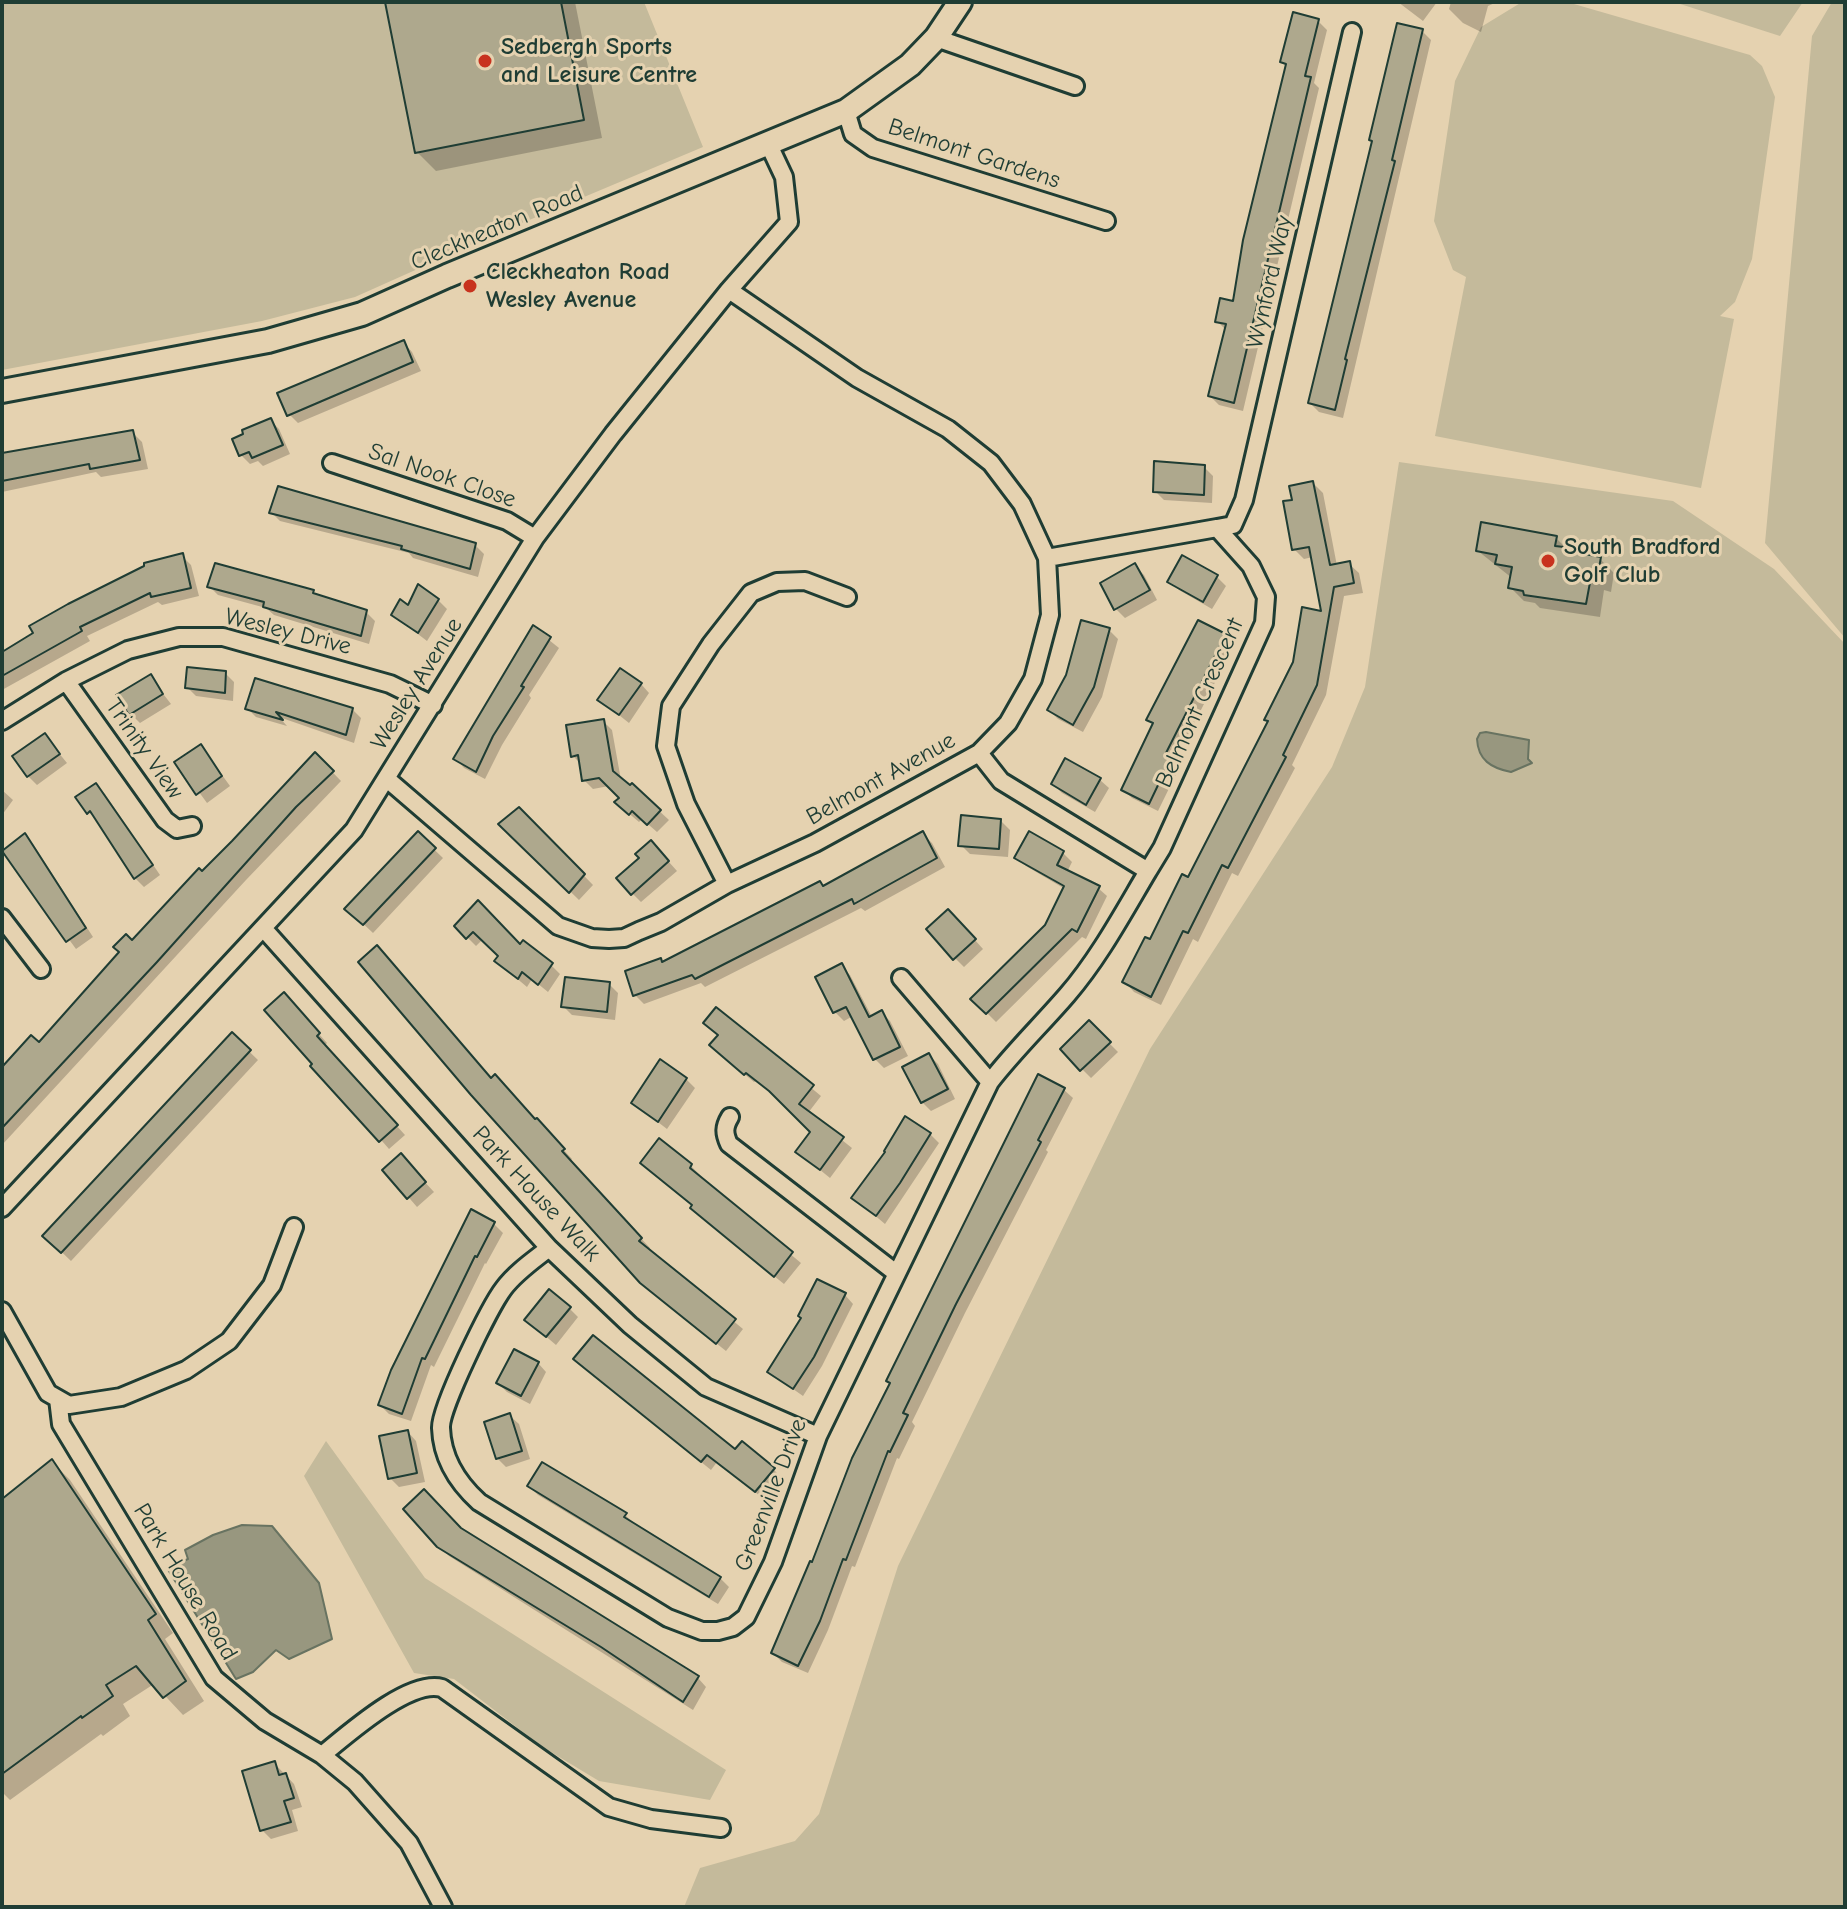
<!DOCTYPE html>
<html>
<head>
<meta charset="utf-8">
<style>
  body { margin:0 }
  #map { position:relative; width:1847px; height:1909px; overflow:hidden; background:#e5d2b0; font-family:"Comic Neue",sans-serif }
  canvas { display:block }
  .frame { position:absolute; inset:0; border:4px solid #1f3d34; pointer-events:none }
</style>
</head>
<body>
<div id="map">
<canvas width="1847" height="1909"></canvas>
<div class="frame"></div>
</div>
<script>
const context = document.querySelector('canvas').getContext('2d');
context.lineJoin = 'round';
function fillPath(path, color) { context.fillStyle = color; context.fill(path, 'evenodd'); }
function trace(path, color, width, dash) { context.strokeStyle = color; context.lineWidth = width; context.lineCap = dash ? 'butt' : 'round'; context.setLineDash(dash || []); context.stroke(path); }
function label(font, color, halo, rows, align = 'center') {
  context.font = font + ' "Comic Neue",sans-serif'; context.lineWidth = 6; context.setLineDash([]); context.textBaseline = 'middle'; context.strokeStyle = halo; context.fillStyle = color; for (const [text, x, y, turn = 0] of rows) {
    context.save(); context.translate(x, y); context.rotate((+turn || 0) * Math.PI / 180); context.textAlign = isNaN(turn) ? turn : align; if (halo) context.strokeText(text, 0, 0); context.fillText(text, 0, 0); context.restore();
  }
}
const green = new Path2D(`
  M2,2H644L703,147L496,234L355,297L262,321L2,370Z
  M1522,2H1567L1750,55L1762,66L1775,97L1752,259L1735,302L1720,316L1734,319L1701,488L1435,436L1466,277L1453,270L1434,221L1455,81L1481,27Z
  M1674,2H1803L1780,36Z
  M1832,2H1845V638L1765,543L1812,36Z
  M1399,462L1673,501L1774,569L1845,644V1907H684L700,1868L795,1841L819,1814L898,1566L1150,1049L1332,767L1365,687Z
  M326,1441L425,1578L726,1770L710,1800L599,1781L541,1746L454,1679L414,1673L304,1476Z`);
const water = new Path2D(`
  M1486,732L1529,740L1528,759L1532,763L1511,772C1491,768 1478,760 1477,739L1480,733Z
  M242,1525L272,1526L319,1583L332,1639L289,1659L276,1650L253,1672L236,1679L167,1568L188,1559L185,1550L213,1535Z`);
const shadow = new Path2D(`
  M387,2H575L602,138L436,171L417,152Z
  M1398,2H1437L1423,21Z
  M1451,2H1497L1488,6L1481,32L1463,23L1449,9Z
  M1318,21L1327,30L1314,83L1319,88L1243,411L1219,405L1210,396L1226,330L1217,321L1235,303L1287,67L1283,62Z
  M1422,31L1431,40L1343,418L1319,412L1310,403L1374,142Z
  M404,343L412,352L421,371L298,423L289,414Z
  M270,420L279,429L290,454L263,466L258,461L250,464L241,455Z
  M133,433L142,442L148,469L101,477L96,472L2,492V456Z
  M1204,467L1213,476L1212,503L1164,500L1155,491Z
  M1313,483L1323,493L1337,566L1349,564L1359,573L1363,593L1344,596L1326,695L1292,765L1295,768L1238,876L1232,873L1198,942L1193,939L1161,1005L1134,992L1125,982L1189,879L1324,613L1313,557L1304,559L1294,549V501Z
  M271,512L475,545L484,554L478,577L413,558L409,553L280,521Z
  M1556,538L1570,552L1600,559L1614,573L1611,592L1604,590L1600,617L1540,608L1535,603L1524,601L1510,587L1512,578L1478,551Z
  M182,556L191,565L199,596L162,605L158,602L87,636L90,641L2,690V654Z
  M1135,566L1144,575L1157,600L1125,618L1116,609Z
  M1217,577L1226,586L1212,609L1179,590L1170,581Z
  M209,586L312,592L318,597L366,612L375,621L369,644L274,615L266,608L218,595Z
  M438,600L447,609L427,641L393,615Z
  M534,628L559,648L529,695L531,698L502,745L485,779L464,768L456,759Z
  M1109,630L1118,639L1102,697L1083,732L1058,719L1049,710Z
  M1225,636L1234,645L1174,763L1179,768L1158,811L1132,798L1123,789L1154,725L1148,720Z
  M225,673L234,682L233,701L196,696L187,687Z
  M150,677L171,704L140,723L131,714Z
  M641,684L649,693L629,723L600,700Z
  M247,708L352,709L361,718L354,743L279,717L287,726L256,717Z
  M603,721L612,730L621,780L632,786L669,820L657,832L642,819L639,822L626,811L621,798L609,786L593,789L584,780L581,764L573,756Z
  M45,736L67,763L37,785L28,776Z
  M201,746L230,786L207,803L177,762Z
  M315,754L341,781L246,880L2,1145V1067L39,1045L132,942L202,874Z
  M1100,780L1109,788L1095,812L1062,793L1053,784Z
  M96,785L105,794L160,875L144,887L135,878L98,820L88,812Z
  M2,790L13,800L2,815Z
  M519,809L593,885L579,900L501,824Z
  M1001,821L1010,830L1008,857L970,854L961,845Z
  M418,834L443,858L373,933L356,917Z
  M923,834L932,843L945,867L865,911L861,908L705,987L701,983L644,1004L635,995L664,964L824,888Z
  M1030,834L1063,853L1072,862L1067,872L1098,888L1107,896L1086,939L1082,937L996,1022L973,999L1046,926L1065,889L1026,866L1017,857Z
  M25,836L33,844L93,937L76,949L4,851Z
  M660,852L677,871L641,902L632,893L641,858Z
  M957,920L983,949L964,967L955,958Z
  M456,926L520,946L551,965L560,974L548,992L532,979L527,987L496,961L500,956L483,939L476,946Z
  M841,966L850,975L872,1017L881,1012L890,1021L908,1056L884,1068L875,1059L853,1016L844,1021L835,1012L817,978Z
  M609,984L618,993L615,1020L572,1015L563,1006Z
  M292,1004L327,1043L324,1046L405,1135L389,1149L315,1064Z
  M716,1009L821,1096L808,1113L852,1148L830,1178L798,1152L813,1131L781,1100L756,1081L754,1082L720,1054Z
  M1089,1023L1118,1052L1091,1078L1062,1049Z
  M232,1035L258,1060L71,1261L45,1236Z
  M929,1055L938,1064L955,1099L931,1111L922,1102Z
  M686,1079L695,1088L667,1129L633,1103Z
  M492,1080L545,1129L572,1159L570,1161L650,1248L647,1250L743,1329L726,1351L652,1292Z
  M1064,1090L1073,1098L1046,1150L1048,1152L965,1313L912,1422L915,1426L899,1459L897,1458L855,1567L852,1566L828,1630L808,1673L782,1662L773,1653L813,1564Z
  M930,1134L939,1143L885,1224L854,1198Z
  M409,1165L434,1192L417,1207L385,1170Z
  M691,1166L700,1175L698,1177L801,1263L784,1284L701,1217L694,1206L651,1171Z
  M494,1224L503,1233L486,1264L485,1263L434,1367L431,1365L411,1421L389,1414L380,1405Z
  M845,1295L853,1304L822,1366L803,1396L769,1372Z
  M569,1308L578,1317L556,1345L536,1328Z
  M538,1363L546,1372L530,1404L507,1392L498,1383Z
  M585,1368L736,1452L773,1469L782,1478L765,1500L717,1462L711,1470Z
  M510,1416L519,1424L530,1459L506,1467L497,1458Z
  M408,1432L416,1441L425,1482L399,1487L390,1478Z
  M52,1462L70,1480L173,1633L165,1639L204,1701L183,1715L154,1684L123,1704L130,1716L103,1736L101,1734L10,1800L2,1792V1501Z
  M529,1486L625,1515L634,1523L720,1578L729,1587L718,1604L538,1495Z
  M461,1531L698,1678L706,1687L693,1710L449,1556L439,1546Z
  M275,1764L294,1784L302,1807L292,1810L298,1831L271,1839L262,1830Z`);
const building = new Path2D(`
  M385,2H561L584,120L415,153Z
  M1293,12L1319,19L1305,76L1311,77L1234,403L1208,396L1226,324L1215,322L1220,298L1233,301L1243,240L1286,64L1280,62Z
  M1397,23L1423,29L1392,160L1395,161L1345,359L1347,360L1335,410L1308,403L1372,141L1369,140Z
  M404,340L413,362L287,416L277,393Z
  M271,418L283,445L252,458L249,452L239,456L232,439L243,434L242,430Z
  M133,430L140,460L90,469L89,464L2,481V453Z
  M1154,461L1205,465L1204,495L1153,492Z
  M1313,481L1330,565L1350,561L1354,583L1334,587L1317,685L1283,755L1286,757L1228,868L1222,865L1188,933L1183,931L1151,997L1122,982L1145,937L1150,939L1182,874L1188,877L1268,721L1264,720L1293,662L1302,607L1321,611L1309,547L1292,550L1283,501L1292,500L1289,486Z
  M278,486L476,543L470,569L401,549L402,546L269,513Z
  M1481,522L1557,536L1555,546L1564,547L1563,550L1601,557L1597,579L1591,577L1586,604L1524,595L1523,591L1508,588L1512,567L1495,564L1497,555L1476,551Z
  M183,553L191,588L151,597L150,593L80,627L82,631L2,676V652L33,633L29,626L68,604L144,566V563Z
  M1182,555L1218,575L1203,602L1167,582Z
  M215,563L314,590L313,593L367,610L361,636L263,607L264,602L207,587Z
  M1135,563L1150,590L1114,610L1100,583Z
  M418,584L439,599L418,633L391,615L400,599L408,605Z
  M1081,620L1110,628L1094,687L1073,725L1047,710L1066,675Z
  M1198,620L1226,634L1165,755L1171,758L1149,804L1121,790L1153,723L1146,720Z
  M533,625L551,637L521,686L524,687L493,736L476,772L453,759Z
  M187,667L226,671L225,693L185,688Z
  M620,668L642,683L619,715L597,700Z
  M151,674L163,694L129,715L116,695Z
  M255,678L353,708L346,735L276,712L283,720L245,709Z
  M604,719L613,771L630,785L632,783L661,810L647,825L632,811L629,815L614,802L619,798L599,778L582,781L578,755L571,757L566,725Z
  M45,733L60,754L27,777L12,756Z
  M201,744L222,776L196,795L174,762Z
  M315,752L334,771L296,807L157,962L2,1128V1067L31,1035L39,1042L119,952L113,947L126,934L132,940L199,868L202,871L232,841Z
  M1065,758L1101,778L1086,805L1051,784Z
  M96,783L153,865L134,879L90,811L87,814L75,797Z
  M519,807L585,874L569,893L498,824Z
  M961,815L1001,819L999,849L958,846Z
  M418,831L436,848L363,925L344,909Z
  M923,831L937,858L854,904L852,899L695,979L692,975L633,996L625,971L661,958L662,962L820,881L823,886Z
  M1029,831L1064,851L1057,865L1100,886L1077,932L1072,929L986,1014L970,999L1045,925L1064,886L1014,858Z
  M25,833L86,928L66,942L2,851Z
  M651,840L669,861L631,895L616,878L639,858L635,854Z
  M478,900L520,944L523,940L553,963L538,985L522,972L518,979L494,961L498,956L473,932L466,939L454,926Z
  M948,909L976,939L953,960L926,929Z
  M377,945L491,1078L495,1074L535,1119L537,1118L565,1149L562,1151L642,1238L639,1241L736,1319L716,1344L640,1283L471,1095L358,962Z
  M842,963L869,1017L882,1010L900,1047L873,1060L846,1007L833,1013L815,977Z
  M565,977L610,982L607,1012L561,1007Z
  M284,992L320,1033L317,1036L398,1125L379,1142L310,1066L312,1064L264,1010Z
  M716,1007L814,1085L799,1104L844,1137L820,1170L795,1152L810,1132L769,1091L746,1073L744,1075L709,1045L718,1035L703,1023Z
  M1089,1020L1111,1042L1080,1071L1060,1049Z
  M232,1032L251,1050L61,1253L42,1236Z
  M929,1053L948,1089L921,1103L902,1067Z
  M660,1059L687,1078L658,1122L631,1103Z
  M1038,1074L1065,1088L1038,1140L1041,1142L956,1304L903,1413L908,1415L890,1452L888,1451L846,1560L843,1559L820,1621L798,1666L771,1653L810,1561L812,1562L852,1458L890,1383L886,1381Z
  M905,1116L931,1133L900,1183L876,1216L851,1198L885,1152L884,1151Z
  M659,1138L692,1164L690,1168L793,1252L774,1277L690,1208L692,1205L640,1163Z
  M401,1153L426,1182L407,1199L382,1170Z
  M471,1209L495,1222L477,1257L475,1256L425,1359L422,1358L402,1414L378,1405L391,1370Z
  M817,1279L846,1293L814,1357L793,1389L767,1372L801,1318L798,1316Z
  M549,1289L571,1307L546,1337L524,1320Z
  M593,1335L735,1449L742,1441L775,1468L755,1492L707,1455L701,1462L573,1359Z
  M514,1349L539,1362L521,1396L496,1383Z
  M510,1413L522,1451L496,1459L484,1422Z
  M408,1430L417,1473L388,1479L379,1436Z
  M52,1459L156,1614L148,1620L186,1681L163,1698L136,1666L106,1685L113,1696L82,1718L81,1716L2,1774V1499Z
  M542,1462L627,1513L624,1517L721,1577L709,1597L527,1486Z
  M424,1489L461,1528L699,1676L683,1702L601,1647L437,1547L403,1509Z
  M275,1761L279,1775L286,1773L294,1798L284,1801L291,1822L260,1831L242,1771Z`);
const minor = new Path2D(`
  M936,38L1075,86
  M846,111L853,134L873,148L1106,221
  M332,463L507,521L535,538
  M1217,528L1233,525L1244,500L1352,32
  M66,681L165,820L177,829L192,826
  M2,721L66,681L128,650L179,637H223L390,684L433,705
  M979,753L1001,781L1148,871L1162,848L1264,623L1266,597L1251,566L1217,528L1047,558
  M387,779L558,926L592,938L609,939L624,938L639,931L661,922L727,884L815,843L979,753L1008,723L1033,679L1050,615L1047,558L1022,504L991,463L948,429L857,378L729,290
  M727,884L686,804L666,746L671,706L711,644L751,593L777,582L805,581L847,597
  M2,918L41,969
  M263,928L549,1248L630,1325L706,1387L818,1436
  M901,978L990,1082
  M730,1117C724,1127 724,1133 729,1144L896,1273
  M2,1208L354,830L535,538L613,434L729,290L789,222L784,177L768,143
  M549,1248C534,1260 516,1272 504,1288C490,1306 440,1408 441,1428C442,1458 457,1482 479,1502L668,1618L702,1631H718L733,1627L746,1617L773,1562L818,1436L990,1082C1014,1051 1042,1024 1067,995C1099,958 1123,913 1148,871
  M2,1311L48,1393L69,1405L121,1397L186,1370L229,1341L272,1285L294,1227
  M58,1399L61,1424L214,1678L265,1721L322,1755L355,1782L409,1843L443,1907
  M322,1755C348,1734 409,1679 442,1688L609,1807L651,1819L721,1828`);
const tertiary = new Path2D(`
  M2,391L268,341L362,314L447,276L846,111L910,65L936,38L960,2`);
const markers = [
  [485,61,8,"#c8321e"],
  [470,286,8,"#c8321e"],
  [1548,561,8,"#c8321e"]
];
const poiNames = [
  ["Sedbergh Sports",501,47],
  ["and Leisure Centre",501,75],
  ["Cleckheaton Road",486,272],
  ["Wesley Avenue",486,300],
  ["South Bradford",1564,547],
  ["Golf Club",1564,575]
];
const streetNames = [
  ["Belmont Gardens",974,154,18],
  ["Cleckheaton Road",497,228,-23],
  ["Wynford Way",1270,282,-77],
  ["Sal Nook Close",442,476,19],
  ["Wesley Drive",288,632,14],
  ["Wesley Avenue",417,684,-58],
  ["Belmont Crescent",1200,703,-66],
  ["Trinity View",144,749,55],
  ["Belmont Avenue",881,779,-29],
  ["Park House Walk",536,1194,47],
  ["Greenville Drive",771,1495,-69],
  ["Park House Road",185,1582,59]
];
fillPath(green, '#c4ba9b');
fillPath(water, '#98977f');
trace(water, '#687361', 2);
fillPath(shadow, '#0003');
fillPath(building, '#aea88d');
trace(building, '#1f3d34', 2);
trace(minor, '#1f3d34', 22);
trace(tertiary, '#1f3d34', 28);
trace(minor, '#e5d2b0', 16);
trace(tertiary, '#e5d2b0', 22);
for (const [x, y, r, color] of markers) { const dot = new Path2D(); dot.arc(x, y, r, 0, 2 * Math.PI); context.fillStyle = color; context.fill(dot); trace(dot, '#e5d2b0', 3); }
label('bold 24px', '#1f3d34', '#e5d2b0', poiNames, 'left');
label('24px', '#1f3d34', '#e5d2b0', streetNames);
</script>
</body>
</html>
